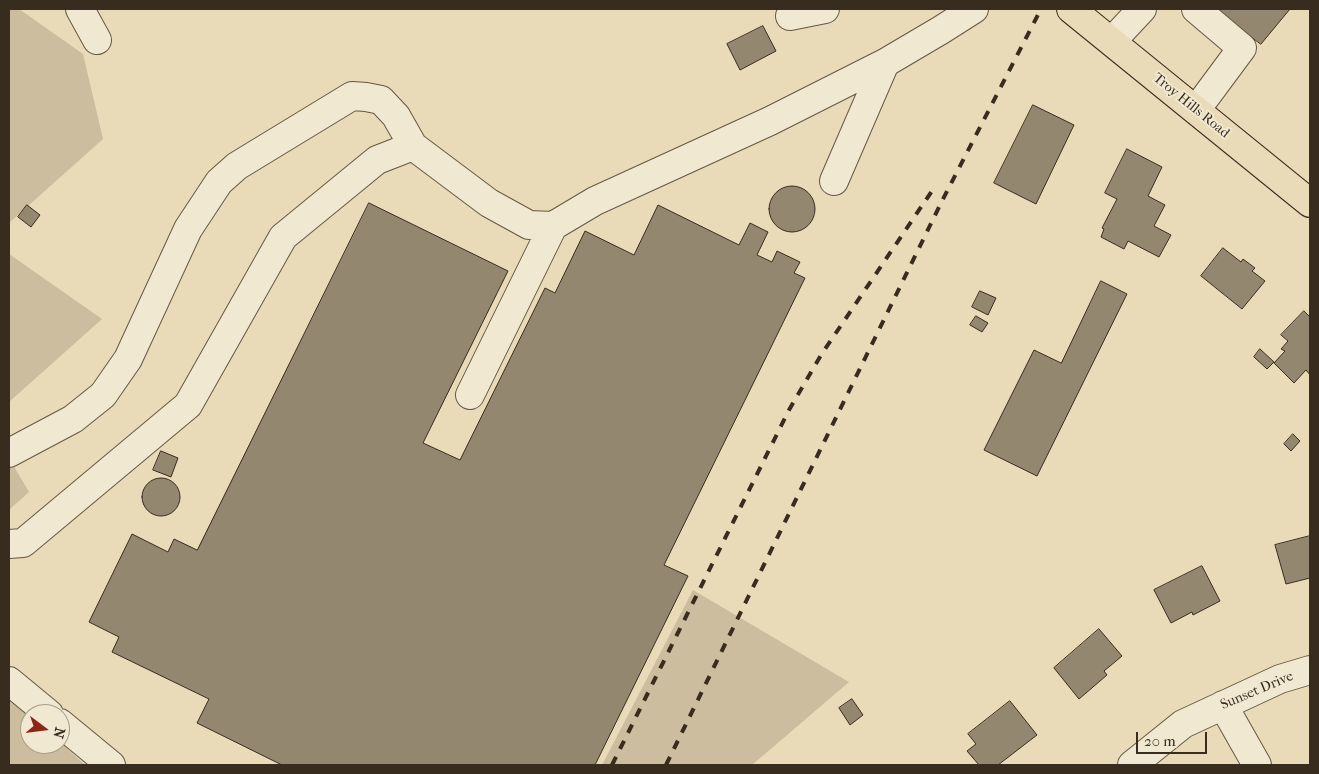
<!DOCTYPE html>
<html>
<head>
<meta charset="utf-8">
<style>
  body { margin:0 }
  #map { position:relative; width:1319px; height:774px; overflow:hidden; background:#e9dbb8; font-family:"IM FELL French Canon",serif }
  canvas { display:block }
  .frame { position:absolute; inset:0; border:10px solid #382c1f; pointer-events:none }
  .north { position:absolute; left:20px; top:704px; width:50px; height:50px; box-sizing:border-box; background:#f1e8d1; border:1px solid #a79d8a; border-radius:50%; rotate:105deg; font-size:14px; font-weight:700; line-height:20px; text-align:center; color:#382c1f }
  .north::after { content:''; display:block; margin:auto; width:18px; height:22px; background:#8f2418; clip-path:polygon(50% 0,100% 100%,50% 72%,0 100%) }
  .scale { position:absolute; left:1136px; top:732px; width:71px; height:22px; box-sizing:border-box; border:2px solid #382c1f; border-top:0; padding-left:6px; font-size:15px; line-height:18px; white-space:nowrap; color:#382c1f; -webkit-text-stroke:4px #f1e8d1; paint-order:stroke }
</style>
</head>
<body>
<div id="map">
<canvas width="1319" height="774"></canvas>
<div class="frame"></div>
<div class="north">N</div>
<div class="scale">20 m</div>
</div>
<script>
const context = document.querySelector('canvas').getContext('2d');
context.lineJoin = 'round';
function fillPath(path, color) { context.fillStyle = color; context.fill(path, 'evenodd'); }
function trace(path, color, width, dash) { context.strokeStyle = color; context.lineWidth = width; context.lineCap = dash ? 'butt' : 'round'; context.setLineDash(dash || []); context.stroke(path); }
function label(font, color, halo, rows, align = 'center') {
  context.font = font + ' "IM FELL French Canon",serif'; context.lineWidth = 4; context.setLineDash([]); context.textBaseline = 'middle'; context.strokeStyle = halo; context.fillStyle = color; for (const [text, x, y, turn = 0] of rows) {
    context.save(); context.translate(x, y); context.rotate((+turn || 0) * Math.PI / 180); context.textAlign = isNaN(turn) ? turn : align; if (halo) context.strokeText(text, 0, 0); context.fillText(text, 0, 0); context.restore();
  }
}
const green = new Path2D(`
  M9,9H19L83,54L103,139L9,223Z
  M9,254L102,319L9,402Z
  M9,458L29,492L9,510Z
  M693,590L849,682L752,765H602Z
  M9,695L30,714V744H60V742L85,765H9Z`);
const building = new Path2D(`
  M1216,9H1290L1261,44Z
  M763,26L776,51L740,70L727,44Z
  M1033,105L1074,125L1036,204L994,183Z
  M1127,149L1162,167L1148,196L1165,205L1154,226L1171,235L1159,257L1128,241L1124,249L1101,237L1104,229L1102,228L1117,199L1105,193Z
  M769 209a23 23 0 1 1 46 0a23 23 0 1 1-46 0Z
  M369,203L508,271L423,443L460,460L545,288L555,293L585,231L634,255L658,205L739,245L750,223L768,232L757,255L772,262L777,251L800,262L794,273L805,278L664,565L688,576L595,765H282L197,723L209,699L112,652L119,637L89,622L132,534L168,552L174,539L197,550Z
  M27,205L40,215L31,227L18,217Z
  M1223,248L1241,262L1243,259L1255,268L1252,271L1265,281L1242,309L1201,276Z
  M1101,281L1127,294L1037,476L984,450L1034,350L1061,363Z
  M980,291L996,298L988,315L972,307Z
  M1304,311L1310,317V375L1306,370L1294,383L1274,363L1285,351L1281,349L1288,341L1281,335Z
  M976,316L988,323L982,332L970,325Z
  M1260,349L1274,362L1267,369L1254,357Z
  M1293,434L1300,441L1291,451L1284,444Z
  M161,451L178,458L171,477L153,470Z
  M142 497a19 19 0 1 1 38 0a19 19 0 1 1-38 0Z
  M1310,536V578L1286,584L1275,545Z
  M1202,566L1220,601L1193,615L1192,612L1171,623L1154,590Z
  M1099,629L1122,656L1104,671L1107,675L1079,699L1054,668Z
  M852,699L863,715L850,725L839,708Z
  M1010,701L1037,735L998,765H979L967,751L976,744L968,734Z`);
const minor = new Path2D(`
  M80,9L97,40
  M1196,9L1242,48L1196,110
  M790,16L825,9
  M1112,41L1142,9
  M834,181L885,63
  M470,395L553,226
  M9,453L73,419L103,395L128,359L188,229L219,182L237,166L352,96L366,97L381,100L396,116L413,146L489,203L529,225L553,226L595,201L770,121L885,63L941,30L974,9
  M9,544L23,543L188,405L283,237L377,160L413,146
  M9,681L49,714
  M1223,705L1257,765
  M60,723L111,765
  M1132,765L1183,724L1280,679L1310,670`);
const major = new Path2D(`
  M1071,9L1310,203`);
const rail = new Path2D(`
  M612,765L789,410L821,355L936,185
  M666,765L942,201L1041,9`);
const streetNames = [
  ["Troy Hills Road",1191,106,39],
  ["Sunset Drive",1257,691,-23]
];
fillPath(green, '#cbbd9e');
fillPath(building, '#94876f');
trace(building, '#382c1f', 1);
trace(minor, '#645845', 30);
trace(major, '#382c1f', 30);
trace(minor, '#f1e8d1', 28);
trace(major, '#e9dbb8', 28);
trace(rail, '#382c1f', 4, [9, 9]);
label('14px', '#382c1f', '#f1e8d1', streetNames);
</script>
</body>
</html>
